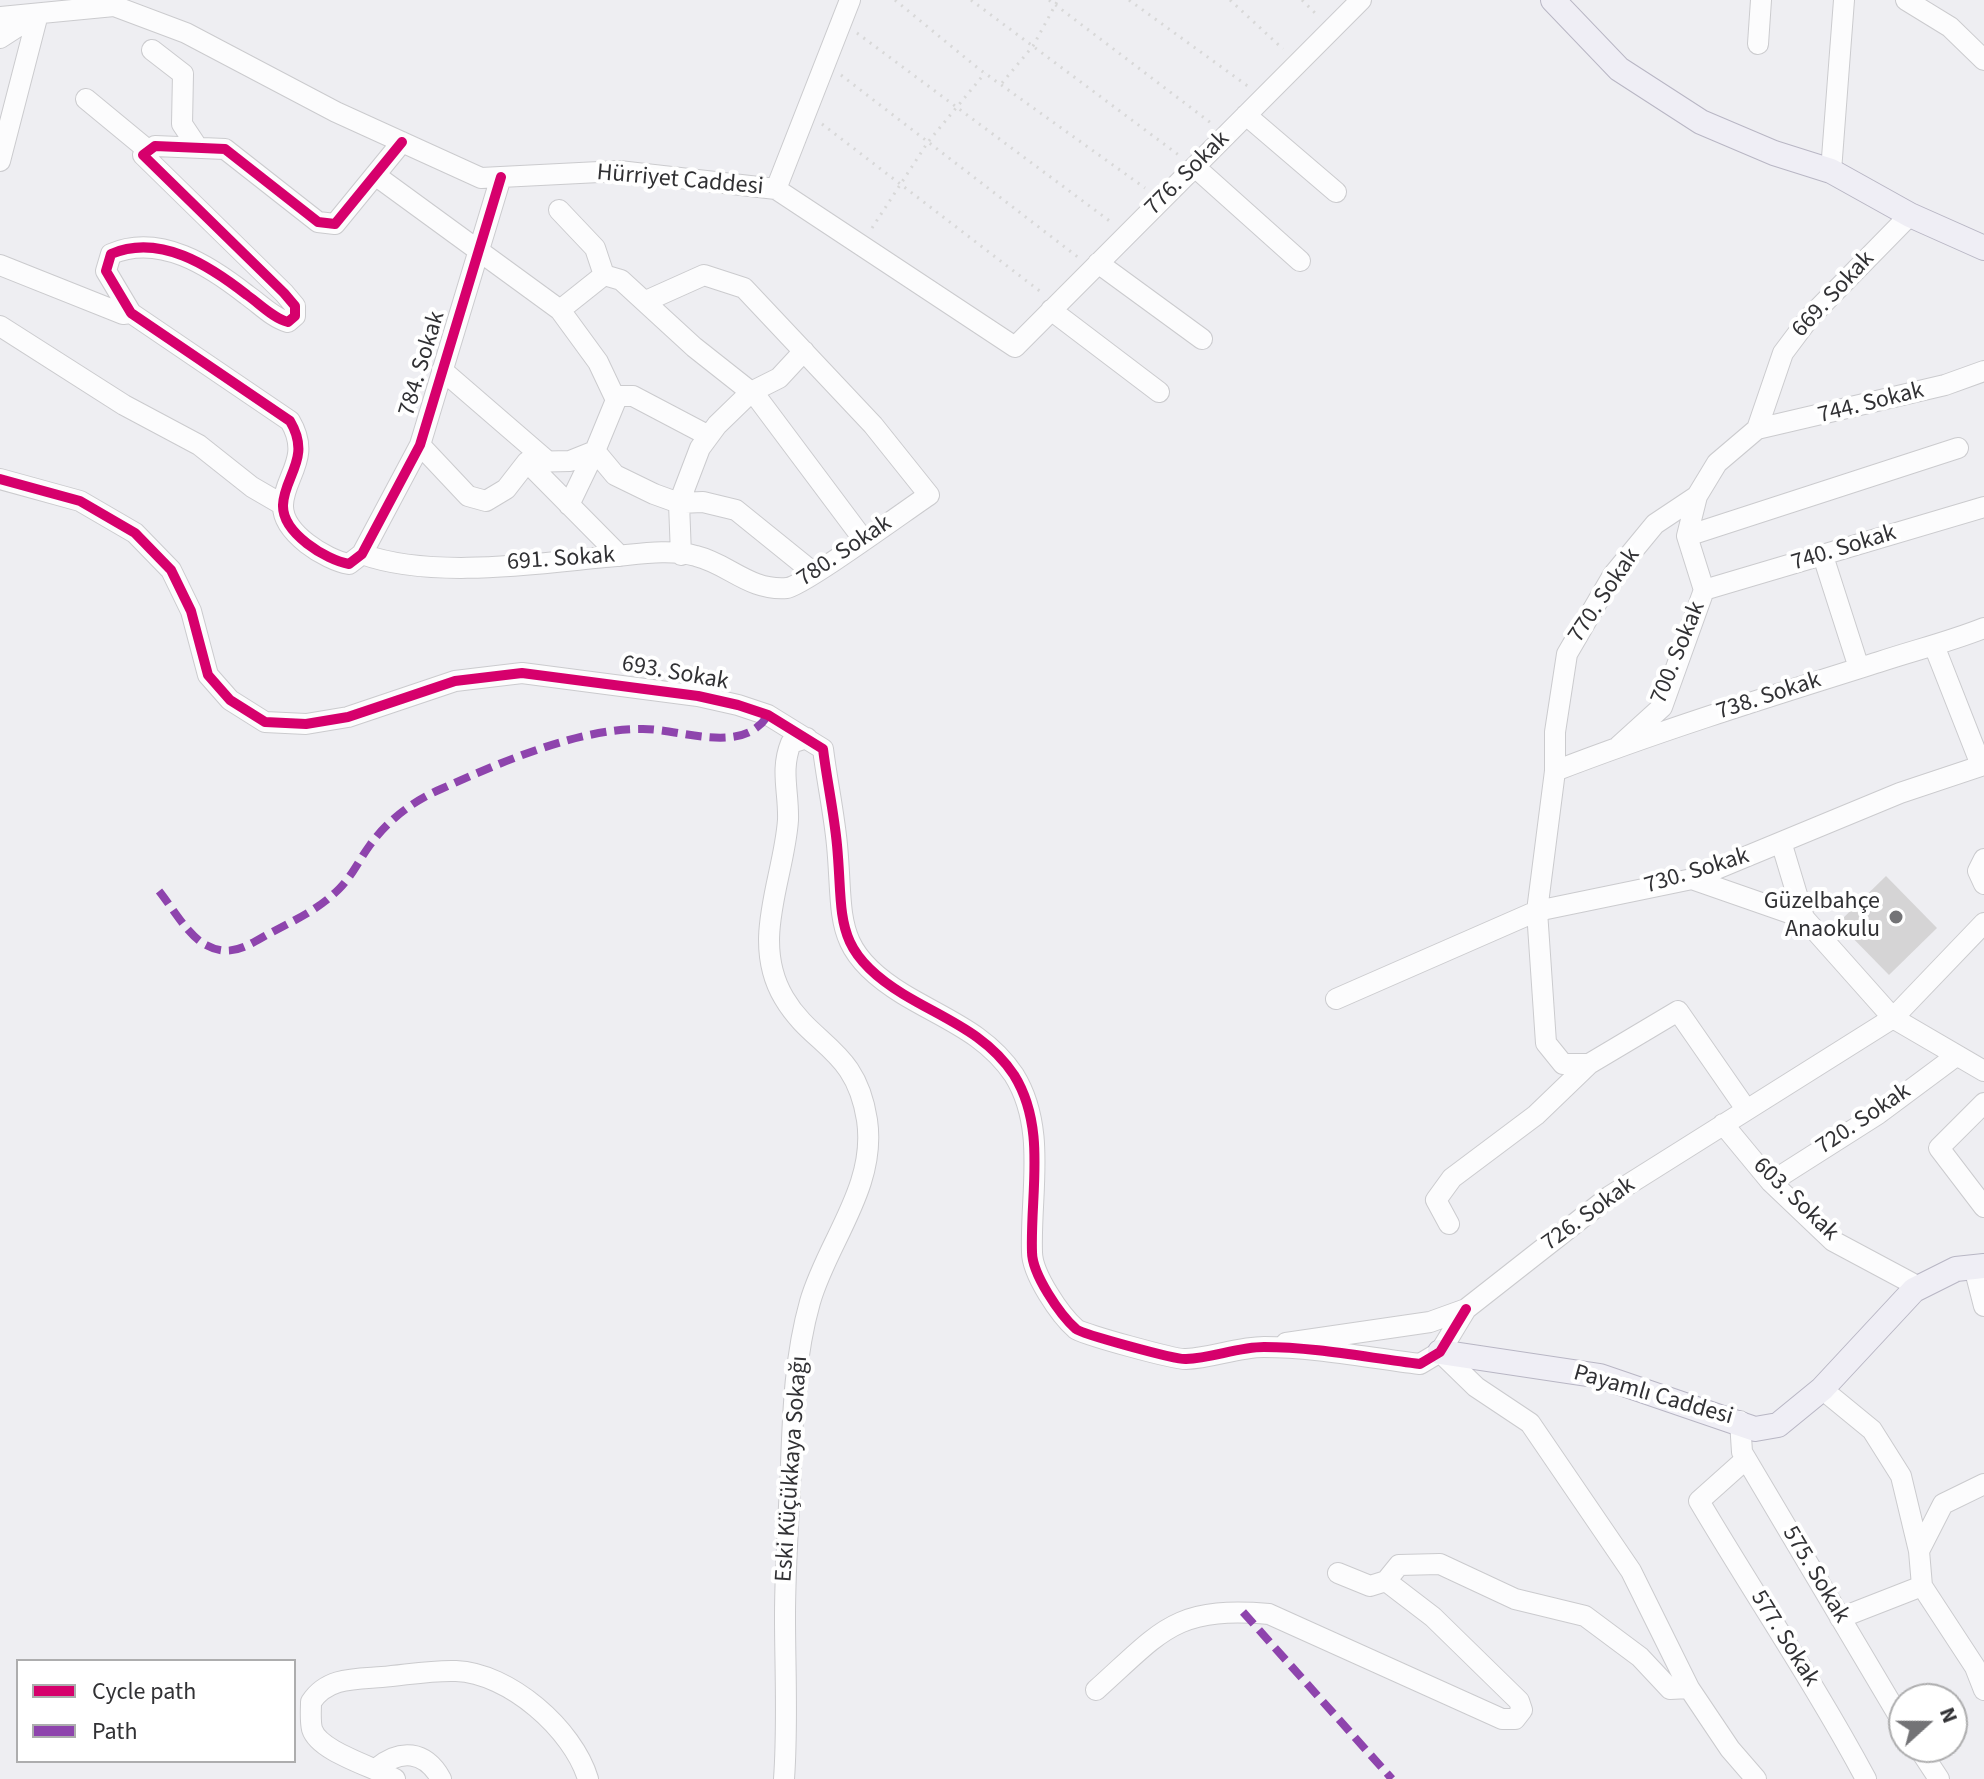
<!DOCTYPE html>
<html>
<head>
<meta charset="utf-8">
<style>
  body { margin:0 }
  #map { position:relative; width:1984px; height:1779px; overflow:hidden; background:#eeeef2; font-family:"Source Sans 3",sans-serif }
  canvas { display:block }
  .legend { position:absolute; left:16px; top:1659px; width:280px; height:104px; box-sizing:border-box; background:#fff; border:2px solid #adadae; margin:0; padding:10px 14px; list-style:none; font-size:24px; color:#313134 }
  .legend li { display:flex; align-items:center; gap:16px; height:40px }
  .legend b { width:40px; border:2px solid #adadae }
  .north { position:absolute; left:1888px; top:1683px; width:80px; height:80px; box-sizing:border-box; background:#fff; border:2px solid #adadae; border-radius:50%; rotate:69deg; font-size:22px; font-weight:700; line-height:32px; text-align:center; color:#313134 }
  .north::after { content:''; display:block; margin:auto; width:28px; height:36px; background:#737376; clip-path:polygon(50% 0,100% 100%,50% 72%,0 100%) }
</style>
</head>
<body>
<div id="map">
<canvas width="1984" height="1779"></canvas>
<ul class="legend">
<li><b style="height:10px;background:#d6006c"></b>Cycle path</li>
<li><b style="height:10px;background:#8e44ad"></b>Path</li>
</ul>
<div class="north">N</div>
</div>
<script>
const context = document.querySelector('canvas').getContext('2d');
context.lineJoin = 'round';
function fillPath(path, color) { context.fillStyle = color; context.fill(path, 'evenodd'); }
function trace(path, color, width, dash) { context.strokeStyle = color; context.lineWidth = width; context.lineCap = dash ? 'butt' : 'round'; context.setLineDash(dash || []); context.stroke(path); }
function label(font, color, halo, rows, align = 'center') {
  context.font = font + ' "Source Sans 3",sans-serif'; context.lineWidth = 8; context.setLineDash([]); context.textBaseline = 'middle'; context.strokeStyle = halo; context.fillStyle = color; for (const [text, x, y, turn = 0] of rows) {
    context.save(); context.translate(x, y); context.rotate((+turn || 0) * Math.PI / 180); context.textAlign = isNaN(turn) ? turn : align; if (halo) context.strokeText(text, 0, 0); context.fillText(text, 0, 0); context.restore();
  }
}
const building = new Path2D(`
  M1886,876L1937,928L1889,975L1838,923Z`);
const path = new Path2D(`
  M895,0L979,69L1145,188
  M971,0L1180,156
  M1049,0L1211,123
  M1129,0L1249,87
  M1230,0L1283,49
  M1302,0L1319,17
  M857,33L1111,222
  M841,75L1079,258
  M1002,83L1033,46L1058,0
  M822,124L1041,292
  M872,228L928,142L985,73`);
const minor = new Path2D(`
  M1906,0L1950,27L1984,60
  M0,17L114,6L186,33L336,112L481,178L619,171L776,189L1015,347L1361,0
  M0,38L34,16
  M1758,44L1761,0
  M152,50L183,74L182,124L198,148
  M86,99L149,151
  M1246,115L1336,192
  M402,142L335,224L318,222L225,149L155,146L143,155L284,293L295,306V316L288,322C273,318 260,304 247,295C210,266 160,233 111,254L106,271L131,313L290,421C312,458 284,476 283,505C282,533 326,560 349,564L362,554L420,445L501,177
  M0,161L38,14
  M1195,167L1300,261
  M1831,171L1844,0
  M375,175L560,310L598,362L616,400L595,451L615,475L654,494L679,503L703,502L736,510L814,573
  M776,189L850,0
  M559,210L595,248L604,275
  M1098,263L1202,339
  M0,265L123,314L131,313
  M560,310L604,275L621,280L694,347L756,396L863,539
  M1051,310L1159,392
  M0,326L124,405L199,445L252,487L283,505
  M442,370L545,459
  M616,400L618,396H633L709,436
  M1757,429L1945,385L1984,371
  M420,445L468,496L486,501L506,489L527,462L570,461L595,451
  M527,462L620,556
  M0,479L80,501L135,533L171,570L191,611L208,675L230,700L265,722L306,724L348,717L455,681L522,673L698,696L738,705L768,715L823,749C827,781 834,813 837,845C844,918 831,950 903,994C944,1019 986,1033 1014,1075C1047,1128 1030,1193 1032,1252C1032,1274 1060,1315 1076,1329C1082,1334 1176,1360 1186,1359C1212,1358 1238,1347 1264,1347C1315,1347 1369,1358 1420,1364L1440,1352L1466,1309
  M1697,496L1655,524L1613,575L1567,654L1555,732V771L1537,911L1546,1043L1563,1064H1589L1678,1011L1746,1109
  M569,505L595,451
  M1687,536L1958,448
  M362,554C431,579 533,564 605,557C634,555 668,548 696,556C729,564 749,591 787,588C801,587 908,509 929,495L873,425L744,288L704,275L646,301
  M681,555L679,503L700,448L717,425L751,392L779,378L804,351
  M1823,556L1859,668
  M1704,590L1984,507
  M1935,648L1981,765
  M1619,746L1662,707L1704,590L1687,536L1697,496L1717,463L1757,429L1783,353L1810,317L1910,215
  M1555,771C1661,730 1771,696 1879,662C1915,650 1949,642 1984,628
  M1782,845L1804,918
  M1984,859L1978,871L1984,884
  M1692,879L1804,918L1893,1018L1984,1071
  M1336,999L1537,911L1692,879L1900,793L1984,765
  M1984,1103L1939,1148L1984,1207
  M1723,1124L1771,1182L1833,1241L1919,1287
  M1771,1182L1878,1114L1956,1056
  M1449,1224L1436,1200L1452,1178L1536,1115L1589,1064
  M1974,1267L1984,1306
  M1286,1343L1430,1322L1466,1309L1610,1196L1893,1018L1984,923
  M1440,1352L1476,1387L1530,1423L1631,1571L1689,1688L1730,1749L1756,1779
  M1822,1389L1872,1430L1901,1476L1919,1551
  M1740,1421L1742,1452L1904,1725
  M1746,1459L1699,1501C1754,1594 1815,1684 1866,1779
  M1984,1484L1943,1504L1919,1551L1922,1586L1975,1667L1984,1690
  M1338,1573L1370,1586L1386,1581
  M1840,1618L1922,1586
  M1096,1690C1162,1631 1174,1606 1269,1614L1502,1719H1515L1522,1710L1519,1701L1433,1617L1386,1581L1399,1565L1440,1564L1515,1599L1585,1616L1640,1657L1670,1689L1689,1688
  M1918,1747L1939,1779
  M377,1768C400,1749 425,1750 441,1779
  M395,1779C375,1767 319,1752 312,1729C310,1721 311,1711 311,1702C327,1677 356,1679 382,1677C406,1675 432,1670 456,1671C509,1673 573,1729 588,1779
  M784,1779C788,1724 785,1670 785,1616C785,1565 789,1515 791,1464C793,1410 795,1355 810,1302C827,1242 877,1187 867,1120C856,1048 813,1047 784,998C750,941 784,879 788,820C789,792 780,770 791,743L807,738`);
const major = new Path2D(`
  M1553,0L1619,69L1701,122L1774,153L1831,171L1910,215L1984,248
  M1440,1352L1600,1376L1755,1429L1778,1425L1822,1389L1914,1290L1956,1269L1984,1266`);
const quiet = new Path2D(`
  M159,891C172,907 188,936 206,945C228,957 244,948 263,937C290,922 316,912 339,889C352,876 359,860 370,845C388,820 413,801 441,789C499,763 579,728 643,729C682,729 743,756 768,715
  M1243,1612L1392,1779`);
const cycleway = new Path2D(`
  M402,142L335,224L318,222L225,149L155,146L143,155L284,293L295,306V316L288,322C273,318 260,304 247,295C210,266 160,233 111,254L106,271L131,313L290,421C312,458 284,476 283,505C282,533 326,560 349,564L362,554L420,445L501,177
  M0,479L80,501L135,533L171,570L191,611L208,675L230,700L265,722L306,724L348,717L455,681L522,673L698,696L738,705L768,715L823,749C827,781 834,813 837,845C844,918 831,950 903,994C944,1019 986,1033 1014,1075C1047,1128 1030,1193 1032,1252C1032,1274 1060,1315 1076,1329C1082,1334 1176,1360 1186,1359C1212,1358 1238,1347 1264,1347C1315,1347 1369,1358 1420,1364L1440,1352L1466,1309`);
const markers = [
  [1896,917,8,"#737376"]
];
const streetNames = [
  ["776. Sokak",1188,174,-45],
  ["Hürriyet Caddesi",680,181,5],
  ["669. Sokak",1834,295,-47],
  ["784. Sokak",423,364,-73],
  ["744. Sokak",1871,404,-14],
  ["740. Sokak",1844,549,-17],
  ["780. Sokak",845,552,-34],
  ["691. Sokak",561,560,-4],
  ["770. Sokak",1605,596,-56],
  ["700. Sokak",1679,653,-68],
  ["693. Sokak",675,674,10],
  ["738. Sokak",1769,697,-18],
  ["730. Sokak",1697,872,-17],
  ["720. Sokak",1864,1120,-34],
  ["603. Sokak",1795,1200,44],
  ["726. Sokak",1589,1215,-36],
  ["Payamlı Caddesi",1653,1396,16],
  ["Eski Küçükkaya Sokağı",793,1469,-86],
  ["575. Sokak",1815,1575,59],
  ["577. Sokak",1784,1639,58]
];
const poiNames = [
  ["Güzelbahçe",1880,903],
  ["Anaokulu",1880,931]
];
fillPath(building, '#d5d4d5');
trace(minor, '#cbcbce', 22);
trace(major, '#b8b6c4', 26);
trace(path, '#d8d8d8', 3, [2, 6]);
trace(minor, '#fcfcfd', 20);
trace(major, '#efeef5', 24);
trace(quiet, '#8e44ad', 8, [16, 8]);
trace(cycleway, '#d6006c', 10);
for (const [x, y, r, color] of markers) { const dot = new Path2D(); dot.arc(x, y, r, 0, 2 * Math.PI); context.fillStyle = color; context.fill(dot); trace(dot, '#fff', 3); }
label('24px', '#313134', '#fff', streetNames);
label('24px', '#313134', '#fff', poiNames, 'right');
</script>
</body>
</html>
